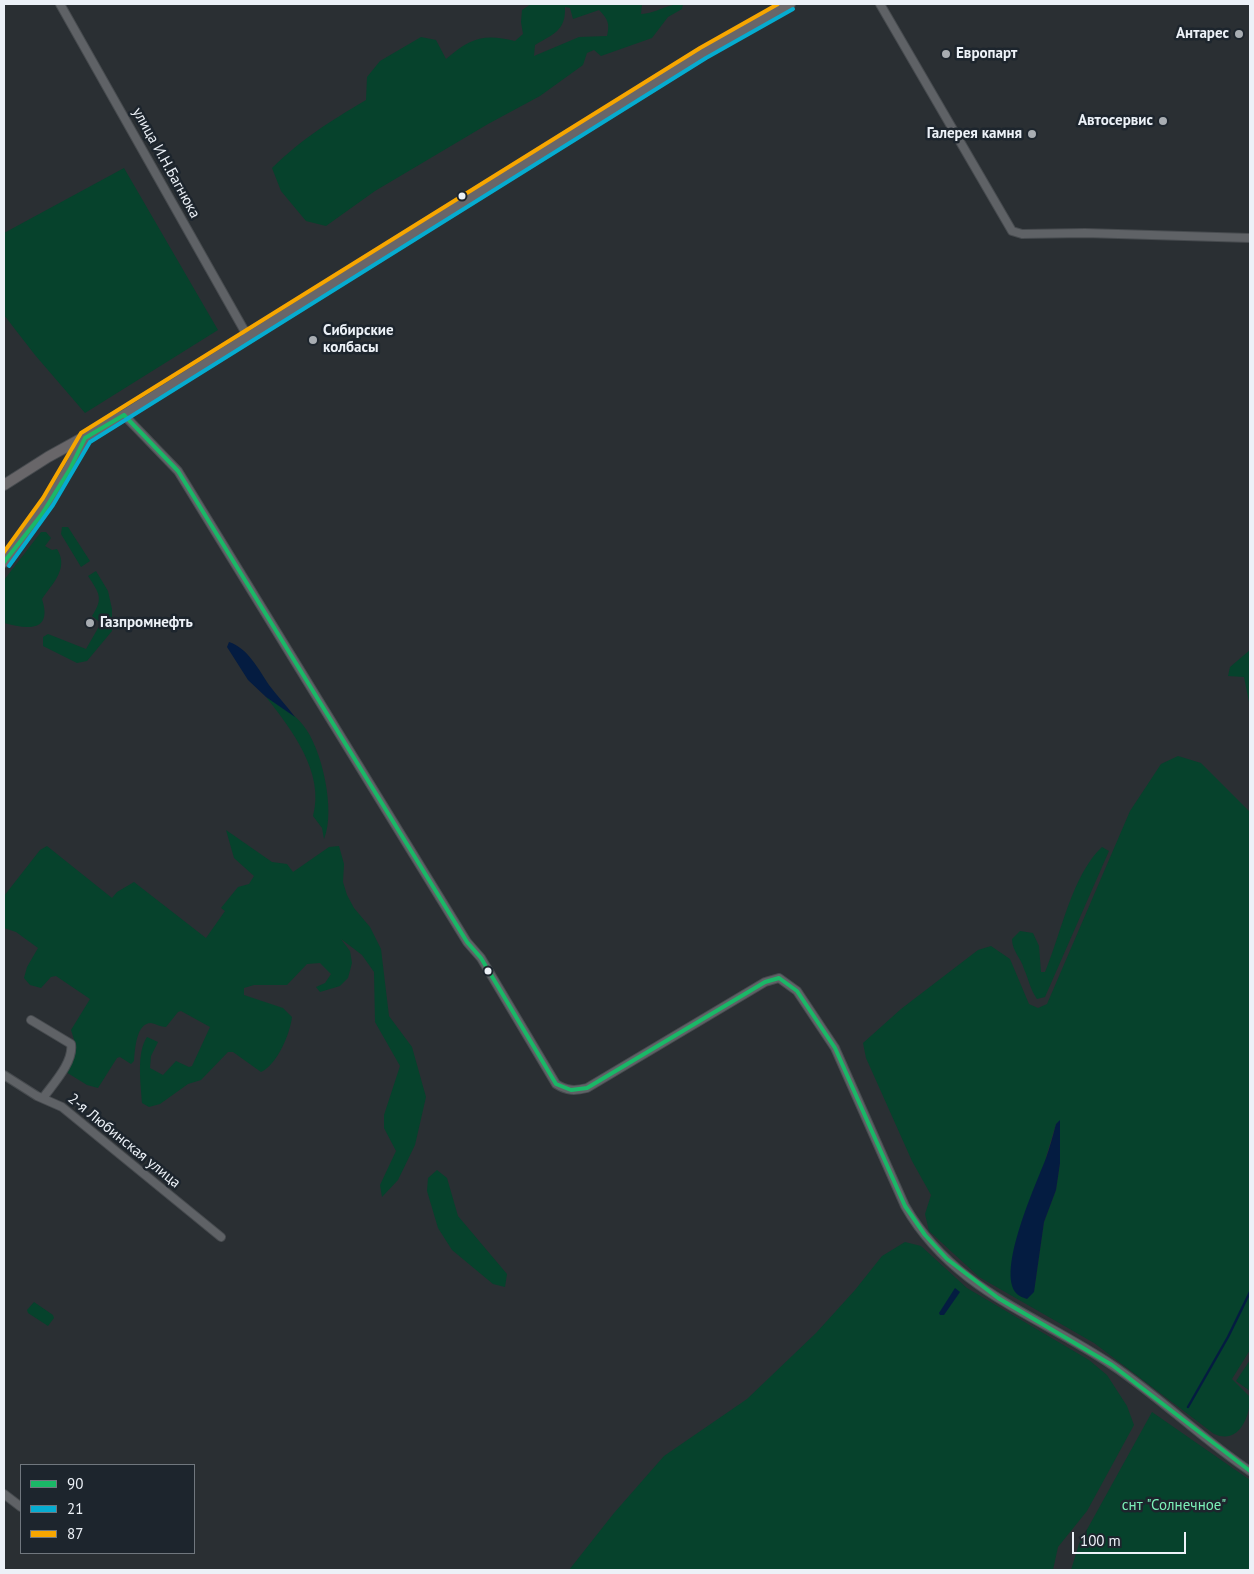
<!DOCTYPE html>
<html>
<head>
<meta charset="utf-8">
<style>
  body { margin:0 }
  #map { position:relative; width:1254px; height:1574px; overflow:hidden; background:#2a2f33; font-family:"PT Sans",sans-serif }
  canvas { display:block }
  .frame { position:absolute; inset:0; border:5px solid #ecf1f7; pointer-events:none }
  .legend { position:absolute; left:20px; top:1464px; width:175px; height:90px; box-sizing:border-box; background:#1d252d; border:1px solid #70777e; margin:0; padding:6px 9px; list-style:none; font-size:15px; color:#ecf1f7 }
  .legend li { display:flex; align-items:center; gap:10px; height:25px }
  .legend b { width:25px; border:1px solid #70777e }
  .scale { position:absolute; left:1072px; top:1532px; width:114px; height:22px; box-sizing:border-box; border:2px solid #ecf1f7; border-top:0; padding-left:6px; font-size:15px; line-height:18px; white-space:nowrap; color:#ecf1f7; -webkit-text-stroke:4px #1d252d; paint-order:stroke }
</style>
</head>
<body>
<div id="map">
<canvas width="1254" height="1574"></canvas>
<div class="frame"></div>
<ul class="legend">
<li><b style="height:6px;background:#1ab867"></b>90</li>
<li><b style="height:6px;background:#06acd0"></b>21</li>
<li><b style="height:6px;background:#f7a600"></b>87</li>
</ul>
<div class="scale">100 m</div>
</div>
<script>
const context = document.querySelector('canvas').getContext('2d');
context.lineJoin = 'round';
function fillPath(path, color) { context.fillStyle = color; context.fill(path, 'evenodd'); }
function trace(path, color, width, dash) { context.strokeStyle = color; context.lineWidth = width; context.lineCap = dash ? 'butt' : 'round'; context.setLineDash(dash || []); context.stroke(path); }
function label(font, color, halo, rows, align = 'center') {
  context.font = font + ' "PT Sans",sans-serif'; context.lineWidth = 5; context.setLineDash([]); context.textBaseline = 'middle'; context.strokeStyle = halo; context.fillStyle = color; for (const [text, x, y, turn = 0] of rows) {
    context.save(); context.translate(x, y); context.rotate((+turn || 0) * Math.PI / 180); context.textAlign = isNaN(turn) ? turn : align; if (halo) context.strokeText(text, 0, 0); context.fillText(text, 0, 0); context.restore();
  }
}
const green = new Path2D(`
  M531,4H642L641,14C658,13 665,4 683,4L682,9L668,17L652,38L601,56L594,50L587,53L583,65L540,96L488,124L375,191L326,226L306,221L281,191L272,168C303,138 329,122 366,100L367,77L380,61L421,37L436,40L446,59C470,38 484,33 515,41L523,34L521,22L522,10ZM565,7L570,8L573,19L599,10C608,19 610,24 607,36L579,37L534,56L535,45C553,34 566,31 565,7Z
  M124,168L218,330L85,413L35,355L4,315V233Z
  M62,527H68L90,561L81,567L61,534Z
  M41,532H46L51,538L45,546L52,550L57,549C69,568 53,583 42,599C53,633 26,629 4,623V580Z
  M96,571L108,591L112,609V631L87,661L77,663L43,646V637L48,634L86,649L101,623L92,616C104,598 99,593 88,576Z
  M1250,650V747L1249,702L1244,677L1228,676L1230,667Z
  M266,697C279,705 294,713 303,725C322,748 336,811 324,839L322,828L313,816C325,773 292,730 266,697Z
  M1178,756L1201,763L1250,812V1350L1232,1379L1250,1397C1250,1417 1239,1445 1214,1434L1094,1343L979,1277L929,1231L925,1214L931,1195L912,1161L866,1058L863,1043L901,1009L978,950L991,946L1010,959L1029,1004L1038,1008L1047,1004L1130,811L1161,764ZM1060,1121V1163L1056,1190L1044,1222L1034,1292L1046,1157L1056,1124Z
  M226,830L272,862L287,864L293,872L329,847L339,846L344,864L343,882L347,895L354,908L370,927L381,949L389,1016L412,1047L426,1097L415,1145L398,1180L382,1197L380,1185L396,1151L384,1128V1115L400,1066L375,1022L374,972L362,955L341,939L350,951L352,963L348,978L340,986L320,992L316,987L325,983L331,974L320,963L307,964L287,985H254L244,988V995L283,1008L292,1017C290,1034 277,1065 261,1072L233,1052H228L201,1080L188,1084L160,1104L149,1107L142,1103C141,1085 136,1053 147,1037L158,1042L151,1056L150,1068L163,1075L176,1061L189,1067L192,1066L210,1027L181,1011L178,1012L166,1027C161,1027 156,1024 151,1023C136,1023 135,1050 134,1061L131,1064L120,1057L117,1058L98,1088L87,1085L66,1072L76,1046L71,1030L90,999L56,976L51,977L41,988L30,985L24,978L27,967L38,948L16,932L4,928V896L40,850L47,846L112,898L117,892L134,882L206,938L225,911L221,908L238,887L249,884L254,876L234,858Z
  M1102,847L1109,851L1045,997L1037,999C1030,989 1029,980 1024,969C1021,958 1012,951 1012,939L1020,931L1033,933L1039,946L1041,972H1045C1061,934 1072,875 1102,847Z
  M437,1170L447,1178L458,1216L507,1274L505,1287L493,1284L452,1250L438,1228L427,1191L428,1178Z
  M905,1242L921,1246L967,1288L1089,1360L1107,1375L1127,1406L1134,1425L1087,1511L1058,1547L1053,1570H569L614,1513L664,1456L747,1399L816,1333L855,1290L882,1256Z
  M34,1302L53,1315L54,1318L48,1326L28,1313L27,1310Z
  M1250,1360V1391L1236,1381Z
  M1152,1412L1250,1480V1570H1071L1079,1544Z`);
const water = new Path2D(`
  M229,642C248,648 259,670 269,685C277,696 287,706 295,717L266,697L248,680L227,647Z
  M1060,1120V1163L1056,1190L1044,1222L1034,1292L1027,1299C1024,1298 1019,1296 1017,1294C995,1273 1037,1182 1046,1158C1050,1147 1053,1135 1056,1124Z
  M955,1288L960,1292L944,1315H940L939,1313Z`);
const stream = new Path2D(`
  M1188,1407L1228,1337L1250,1292`);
const minor = new Path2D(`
  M60,4L248,337
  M880,4L1012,231L1022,234L1085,233L1250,238
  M124,415L178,471L467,942L481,958L556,1084C567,1091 575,1091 587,1088L765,982L779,978L797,991L835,1048L905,1206C953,1290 1036,1314 1112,1365C1160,1397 1202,1439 1250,1471
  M31,1020L71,1044C74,1062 53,1084 43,1098
  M4,1075L37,1096L62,1107L221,1237
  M4,1494L21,1507`);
const major = new Path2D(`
  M4,485L48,457L124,415L703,53L790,4
  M4,562C35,522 63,483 85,438`);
const bus1 = new Path2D(`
  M124,415L178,471L467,942L481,958L556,1084L571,1090L587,1088L765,982L779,978L797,991L835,1048L905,1206L925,1235L947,1259L998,1298L1112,1365L1250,1471
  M4,562L42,514L70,469L85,438L124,415`);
const bus2 = new Path2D(`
  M9,566L53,505L90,442L706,58L793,9`);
const bus3 = new Path2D(`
  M4,552L43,498L81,433L700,48L778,4`);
const markers = [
  [1239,34,5,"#a8adb2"],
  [946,54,5,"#a8adb2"],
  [1163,121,5,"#a8adb2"],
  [1032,134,5,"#a8adb2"],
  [462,196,4.5,"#ecf1f7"],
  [313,340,5,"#a8adb2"],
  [90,623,5,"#a8adb2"],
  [488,971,4.5,"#ecf1f7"]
];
const poiNames = [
  ["Антарес",1229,34],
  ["Европарт",956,54,"left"],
  ["Автосервис",1153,121],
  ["Галерея камня",1022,134],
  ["Сибирские",323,331,"left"],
  ["колбасы",323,348,"left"],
  ["Газпромнефть",100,623,"left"]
];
const streetNames = [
  ["улица И.Н.Багнюка",166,163,61],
  ["2-я Любинская улица",124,1141,39]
];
const parkNames = [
  ["снт \"Солнечное\"",1174,1506]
];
fillPath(green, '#06422c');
fillPath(water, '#041c41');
trace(stream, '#041c41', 2.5);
trace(minor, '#474b4f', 10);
trace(major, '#474b4f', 12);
trace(minor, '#5f6266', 8);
trace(major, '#686669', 10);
trace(bus1, '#1ab867', 4);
trace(bus2, '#06acd0', 4);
trace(bus3, '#f7a600', 4);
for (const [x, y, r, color] of markers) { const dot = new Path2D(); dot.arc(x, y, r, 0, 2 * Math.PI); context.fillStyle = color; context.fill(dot); trace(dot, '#1d252d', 2); }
label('bold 15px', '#ecf1f7', '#1d252d', poiNames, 'right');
label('15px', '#ecf1f7', '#1d252d', streetNames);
label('15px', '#7cf1b8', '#1d252d', parkNames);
</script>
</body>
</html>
